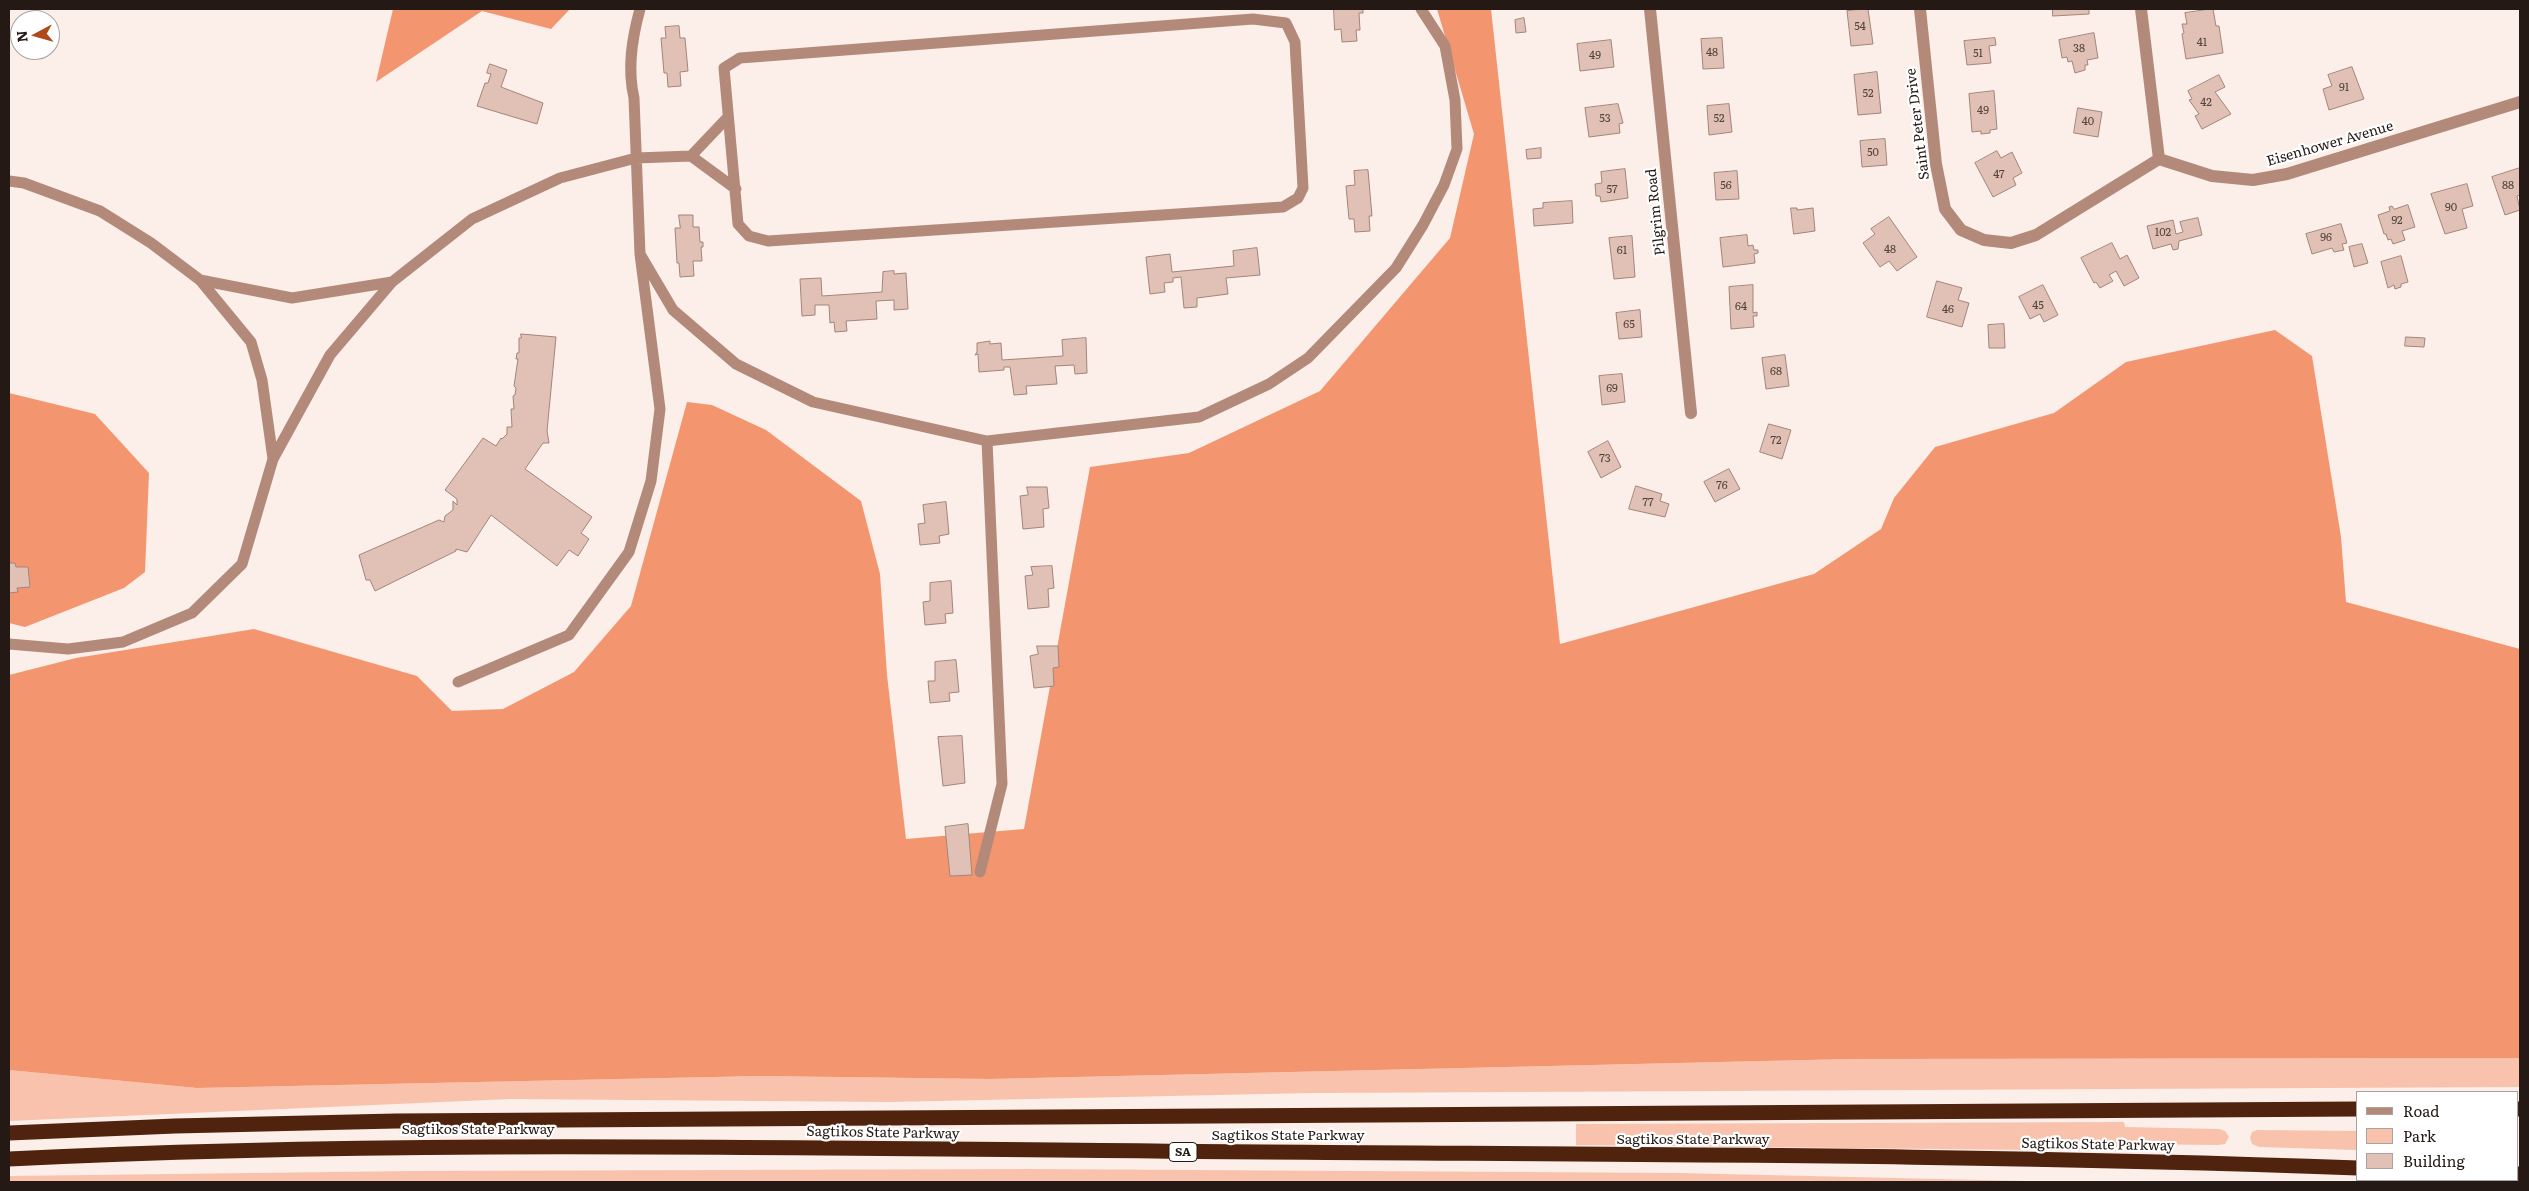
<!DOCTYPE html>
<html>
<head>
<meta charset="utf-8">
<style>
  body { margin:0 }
  #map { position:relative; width:2529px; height:1191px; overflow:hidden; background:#fceee9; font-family:Literata,serif }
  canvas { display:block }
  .frame { position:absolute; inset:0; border:10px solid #241914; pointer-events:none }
  .legend { position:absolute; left:2356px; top:1091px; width:162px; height:90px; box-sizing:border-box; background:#fff; border:1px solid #a7a3a1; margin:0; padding:6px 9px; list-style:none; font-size:15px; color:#241914 }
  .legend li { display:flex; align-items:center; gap:10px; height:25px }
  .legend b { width:25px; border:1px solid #a7a3a1 }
  .north { position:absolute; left:10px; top:10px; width:50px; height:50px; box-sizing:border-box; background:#fff; border:1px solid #a7a3a1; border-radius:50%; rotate:264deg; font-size:14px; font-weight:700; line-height:20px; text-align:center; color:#241914 }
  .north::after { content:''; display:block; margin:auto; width:18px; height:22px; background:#af4a1b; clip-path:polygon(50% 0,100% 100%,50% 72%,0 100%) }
</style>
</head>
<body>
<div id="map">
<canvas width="2529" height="1191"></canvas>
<div class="frame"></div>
<ul class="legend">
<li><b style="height:6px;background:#b38a7a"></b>Road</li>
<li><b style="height:14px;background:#f9c2ad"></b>Park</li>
<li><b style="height:14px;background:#e1c1b5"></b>Building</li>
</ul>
<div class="north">N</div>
</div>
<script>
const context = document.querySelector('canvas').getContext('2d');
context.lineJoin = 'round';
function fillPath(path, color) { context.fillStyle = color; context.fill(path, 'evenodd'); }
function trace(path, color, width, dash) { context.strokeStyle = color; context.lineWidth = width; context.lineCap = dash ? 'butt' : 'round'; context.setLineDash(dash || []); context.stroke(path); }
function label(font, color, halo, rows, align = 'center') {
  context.font = font + ' Literata,serif'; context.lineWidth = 4.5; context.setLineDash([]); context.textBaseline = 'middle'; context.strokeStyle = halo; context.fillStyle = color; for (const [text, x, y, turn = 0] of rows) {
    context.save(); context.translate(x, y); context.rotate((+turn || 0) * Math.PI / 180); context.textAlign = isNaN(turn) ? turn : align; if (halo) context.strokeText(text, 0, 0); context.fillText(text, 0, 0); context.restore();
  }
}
const green = new Path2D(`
  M2520,1058V1087L1311,1093L889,1102L510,1099L9,1121V1070L197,1088L760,1076L990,1079L1851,1059Z
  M2124,1122L2125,1127L2219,1129L2225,1131L2229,1137L2225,1144L2218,1145L2125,1144L2124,1151L1576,1145V1124Z
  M2257,1130L2358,1131V1150L2259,1147L2252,1144L2250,1138L2252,1132Z
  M1030,1169L1678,1173L2068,1182H9V1176L417,1171Z`);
const forest = new Path2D(`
  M393,9H570L551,29L482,11L376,82Z
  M1437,9H1491L1560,644L1814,574L1881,529L1894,498L1935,447L2054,413L2126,362L2275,330L2312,356L2341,537L2346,602L2520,649V1058L1851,1059L990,1079L760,1076L197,1088L9,1070V675L76,658L254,629L417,676L452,711L503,709L574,672L631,606L687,402L712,405L766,430L861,501L880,574L887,675L906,839L1024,829L1090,467L1189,453L1320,391L1450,238L1474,134Z
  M9,393L95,414L149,473L145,572L124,588L25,627L9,623Z`);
const building = new Path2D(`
  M1334,9H1363V13H1359L1360,30H1356L1357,41L1342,42L1341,29L1335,30Z
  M1868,9L1873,44L1851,46L1847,11Z
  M2053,9H2089V14L2053,16Z
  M2213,9L2216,26H2219L2223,53L2186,59L2182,34L2184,33L2182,24H2187L2185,13Z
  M1524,18L1526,32L1516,33L1515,20Z
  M679,26L680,38H685L688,71L680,72L681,86L668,87L667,73H664L661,38H666L665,27Z
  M2094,33L2098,58L2087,60L2088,65H2085V70L2075,73L2072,61L2068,62L2067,57L2062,58L2059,40Z
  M1722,38L1724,68L1703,69L1701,39Z
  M1995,38L1996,45L1989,46L1991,63L1967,65L1964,41Z
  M1611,40L1614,67L1580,71L1577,44Z
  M490,64L507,70L501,87L543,103L537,124L477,106L485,83H488L491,74L487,73Z
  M2352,67L2364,99L2329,110L2323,89L2332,86L2328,75Z
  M1877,72L1881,113L1858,115L1854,75Z
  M2219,75L2225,87L2215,92L2231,114L2202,129L2195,116L2199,114L2189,100L2192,99L2188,91Z
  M1994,91L1997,129L1990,130V133L1981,134V131L1972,132L1969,94Z
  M1618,104L1623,123L1619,124L1620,133L1589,137L1585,108Z
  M1729,104L1732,132L1709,135L1707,106Z
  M2078,108L2102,112L2098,137L2074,133Z
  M1885,139L1887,165L1862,167L1860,141Z
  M1541,148V158L1527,159L1526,150Z
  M1997,151L2001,158L2012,152L2022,173L2013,178L2016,185L1993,197L1975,163Z
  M2520,168V195L2517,196L2520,210L2505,215L2492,177Z
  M1625,169L1628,198L1601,202L1600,196H1596L1595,184L1602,183L1601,172Z
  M1368,170L1372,216H1369L1370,231L1355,232L1354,219H1349L1346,186L1355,185L1354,171Z
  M1737,171L1739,199L1716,200L1714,173Z
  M2467,184L2473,206L2462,209L2467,228L2445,234L2431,194Z
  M1572,201L1573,223L1534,226L1533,209L1543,208V203Z
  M2408,205L2415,227L2402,231L2405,240L2393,244L2391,239L2388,240L2386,234H2384L2378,215L2390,211L2389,207L2392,206L2394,209Z
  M1791,208H1797V210L1813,208L1815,231L1794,234Z
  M679,215H693V227H699L700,242H703V247H701L702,261H693L694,276L680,277L679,263H677L675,228H680Z
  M1889,217L1917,257L1897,271L1889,261L1880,267L1863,243L1875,234L1871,229Z
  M2198,218L2202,235L2179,241L2178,249L2173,250L2171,244L2153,249L2147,226L2173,220L2176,234L2183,232L2180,222Z
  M2341,224L2347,243L2342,244L2344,250L2334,252L2332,248L2312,254L2306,234Z
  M1747,235L1748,246L1753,245L1754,250H1758V253L1754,254L1755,263L1723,267L1720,238Z
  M1632,236L1635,277L1614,279L1609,238Z
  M2112,243L2120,259L2127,255L2139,278L2124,286L2116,271L2109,275L2113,281L2100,288L2096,282L2094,283L2081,258Z
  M2362,244L2368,263L2354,267L2349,247Z
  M1257,248L1260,275L1226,278L1228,294L1197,298V307L1184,308L1181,277L1173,278V282L1164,283L1165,292L1150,294L1146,257L1170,254L1172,272L1234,266L1233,251Z
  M2401,256L2408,282L2401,284V287L2395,289L2394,285L2388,288L2381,262Z
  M894,271V274L906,273L908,309L894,310V300L876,301L877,319L846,321L847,331L835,332L834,322L830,323L829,305H815V315L802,316L800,279L821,278L822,296L882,292L883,272Z
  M1937,281L1962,288L1958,300L1969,303L1962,327L1927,317Z
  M1753,285V313L1757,312V316H1753L1754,327L1731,329L1729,287Z
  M2043,285L2058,315L2044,322L2040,314L2030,319L2019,297Z
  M1640,310L1642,337L1619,339L1616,313Z
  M2004,324L2005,348H1989L1988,325Z
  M521,334L556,337L547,431L549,443H543L525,469L592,517L581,533L589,539L578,556L569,550L557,566L491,515L467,552L456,549V551L375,591L370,580H366L359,555L439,520L444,522L445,516L453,510V501L457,505V499L445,490L483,438L496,446L501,438L502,439L507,434V427H512L511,409H514L513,396L515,395L516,388L514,386L518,359H516L517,353H519V338H521Z
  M2406,337L2425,338L2424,347L2405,346Z
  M1086,338L1087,373L1075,374L1074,365L1055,366L1057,384L1026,386L1027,394L1014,395L1010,367H1004V370L979,372L978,354L975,355L977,352V343L990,341V344L1001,343L1002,360L1063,356L1062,340Z
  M1785,355L1789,386L1766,389L1762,358Z
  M1622,374L1625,402L1602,405L1599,376Z
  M1769,424L1791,430L1782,459L1760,452Z
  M1608,441L1621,467L1601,478L1588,452Z
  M1729,469L1740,489L1715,502L1704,482Z
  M1636,486L1662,494L1660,501L1669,504L1665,517L1629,509Z
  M1027,487H1047L1049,508L1043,509L1044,527L1023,529L1020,496L1028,495Z
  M946,502L949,534L939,536L940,543L920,545L918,524L925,523L923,505Z
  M9,563H15L16,567H28L30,587L17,588L18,592L9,593Z
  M1052,566L1054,588L1048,589L1049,607L1028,609L1025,576L1033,575L1031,567Z
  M951,581L953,613L945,614L946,623L925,625L923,602L930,601V583Z
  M1037,646H1058L1059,667L1053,668L1054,686L1034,688L1030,656L1038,654Z
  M956,660L959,692L949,693L950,701L930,703L928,681H935V662Z
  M962,736L965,783L943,786L938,737Z
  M968,824L972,875L950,876L945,827Z`);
const lane = new Path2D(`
  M1253,19L1286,23L1295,42L1303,188L1298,198L1283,207L768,241L749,236L738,224L724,68L740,58Z
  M691,156L728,117
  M9,181L24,183L100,211L151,243L200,280L251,342L262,380L273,459L242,564L192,613L123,642L68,649L9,644
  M640,254L673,310L736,364L813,402L987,441L1199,417L1269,384L1308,358L1396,268L1423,225L1444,185L1457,149L1455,100L1445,46L1421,9
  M200,280L292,298L392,282
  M273,459L330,355L392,282L472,219L560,178L636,158L691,156L736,189
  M458,682L569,635L629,552L651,481L660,409L640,254L634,98C627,68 632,38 640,9
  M980,872L1002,784L987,441`);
const street = new Path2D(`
  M1650,9L1691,413
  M1920,9L1936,164L1945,209L1961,230L1984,240L2011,243L2036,235L2159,159L2212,176L2253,180L2287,174L2520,102
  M2141,9L2159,159`);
const highway = new Path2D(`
  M2518,1109H2520
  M9,1133L175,1126L396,1121L2358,1109
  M9,1159C390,1140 772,1148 1154,1151C1555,1155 1957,1153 2358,1168
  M2518,1174H2520`);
const numberNames = [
  ["54",1860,27],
  ["41",2202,43],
  ["38",2079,49],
  ["48",1712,53],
  ["51",1978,54],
  ["49",1595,56],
  ["91",2344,88],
  ["52",1868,94],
  ["42",2206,103],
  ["49",1983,111],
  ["53",1605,119],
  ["52",1719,119],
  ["40",2088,122],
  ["50",1873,153],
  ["47",1999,175],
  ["56",1726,186],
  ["88",2508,186],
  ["57",1612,190],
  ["90",2451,208],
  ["92",2397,221],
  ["102",2163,233],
  ["96",2326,238],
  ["48",1890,250],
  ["61",1622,251],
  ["45",2038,306],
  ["64",1741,307],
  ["46",1948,310],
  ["65",1629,325],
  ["68",1776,372],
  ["69",1612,389],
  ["72",1776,441],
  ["73",1605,459],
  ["76",1722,486],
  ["77",1648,503]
];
const shields = [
  [1183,1152,28]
];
const shieldNames = [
  ["SA",1183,1152]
];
const streetNames = [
  ["Saint Peter Drive",1918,124,-97],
  ["Eisenhower Avenue",2330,144,-16],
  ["Pilgrim Road",1656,212,-96],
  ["Sagtikos State Parkway",478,1130],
  ["Sagtikos State Parkway",883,1133,1],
  ["Sagtikos State Parkway",1288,1136],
  ["Sagtikos State Parkway",1693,1140],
  ["Sagtikos State Parkway",2098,1145,1]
];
fillPath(green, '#f9c2ad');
fillPath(forest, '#f39670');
fillPath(building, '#e1c1b5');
trace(building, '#a2857a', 1);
trace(lane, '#b38a7a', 11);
trace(street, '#b38a7a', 12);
trace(highway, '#50230f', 15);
label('11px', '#53433c', null, numberNames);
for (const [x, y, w] of shields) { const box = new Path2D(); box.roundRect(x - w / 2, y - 9.5, w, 19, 4); context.fillStyle = '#fff'; context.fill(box); trace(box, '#241914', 1); }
label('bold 12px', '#241914', null, shieldNames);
label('14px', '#241914', '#fff', streetNames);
</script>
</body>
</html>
